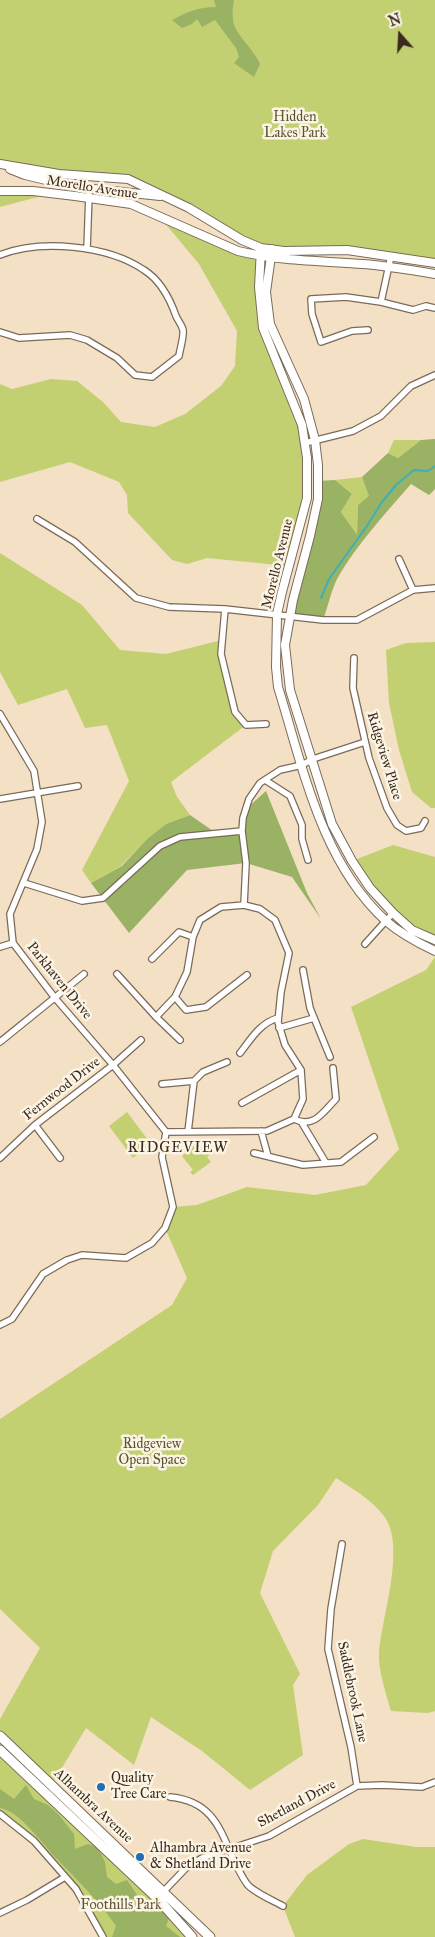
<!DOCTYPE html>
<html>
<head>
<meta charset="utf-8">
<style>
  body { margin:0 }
  #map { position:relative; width:435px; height:1937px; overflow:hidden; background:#f4e0c4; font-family:"IM FELL Great Primer",serif }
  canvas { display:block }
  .north { position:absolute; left:375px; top:10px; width:50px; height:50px; -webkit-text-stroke:4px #fcf5e5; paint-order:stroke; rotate:341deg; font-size:14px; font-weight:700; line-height:20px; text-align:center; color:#3b2a1e }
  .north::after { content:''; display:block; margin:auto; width:18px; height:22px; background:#3b2a1e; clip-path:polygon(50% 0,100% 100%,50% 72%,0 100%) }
</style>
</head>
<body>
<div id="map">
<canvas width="435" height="1937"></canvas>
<div class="north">N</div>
</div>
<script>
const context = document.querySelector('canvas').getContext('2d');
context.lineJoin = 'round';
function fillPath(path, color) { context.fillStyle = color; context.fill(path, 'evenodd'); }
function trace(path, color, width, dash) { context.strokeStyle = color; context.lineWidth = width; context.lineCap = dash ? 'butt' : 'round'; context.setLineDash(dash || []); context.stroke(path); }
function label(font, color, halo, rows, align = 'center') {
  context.font = font + ' "IM FELL Great Primer",serif'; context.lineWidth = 5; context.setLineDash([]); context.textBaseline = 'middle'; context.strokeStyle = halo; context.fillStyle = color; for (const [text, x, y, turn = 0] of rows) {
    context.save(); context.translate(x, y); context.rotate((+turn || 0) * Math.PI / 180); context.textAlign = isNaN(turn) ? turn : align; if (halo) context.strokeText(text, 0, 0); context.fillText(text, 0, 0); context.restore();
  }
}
const green = new Path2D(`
  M0,0H435V263L395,257L261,248L128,179L0,164Z
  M0,191L53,193L0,207Z
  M158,215L260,257L263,328L302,425L307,498L289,566L207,558L187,564L172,560L128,513L127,495L119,482L70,462L0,482V384L12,389L51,379L77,381L103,402L121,422L155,427L185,414L221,386L235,366L237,331L199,264Z
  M394,440H421L398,458L388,453Z
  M362,477L370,496L358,505L357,536L341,512L352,494L335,480Z
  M0,553L82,605L120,650L166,654L222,640L221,654L235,712L246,725L171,782L177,797L190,815L166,824L147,839L121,866L91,883L82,870L129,781L107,725L85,728L67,689L18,705L0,672Z
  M435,642V808H431L412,792L399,750L389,703L386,650L406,643Z
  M393,845L435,857V940L393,913L352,861Z
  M435,957V1711L428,1713L391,1711C387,1697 378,1669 379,1655C381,1618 407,1547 384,1516C371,1499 353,1489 336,1478L318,1505L273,1551L260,1593L300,1674L293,1685L303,1755L250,1790L202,1751L151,1717L134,1765L86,1728L51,1786L0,1736V1719L40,1648L0,1609V1419L172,1305L187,1278L165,1228L173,1207L197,1205L247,1187L315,1195L366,1185L399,1149L351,1007L426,970Z
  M127,1112L148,1140V1146L133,1158L109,1126Z
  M198,1144L202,1150L207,1146L212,1153L207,1157L211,1162L193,1175L190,1172L193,1170L182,1156L187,1152L186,1150Z
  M0,1750L192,1937H103L76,1889L34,1841L0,1814Z
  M363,1839L416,1847H435V1937H295L283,1906L307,1875L349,1844Z`);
const forest = new Path2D(`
  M214,0H234C233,6 232,14 233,20C234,34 255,50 260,64L254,77L234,63L239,57L236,48L215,20L202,27L197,19L192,24L182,28L172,20C187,12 199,7 216,7Z
  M435,439V489L429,495L411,484C385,514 357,544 337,579C331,591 328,607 323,620L290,616L318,481L335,480L352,494L341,512L357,535L358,505L369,496L362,477L388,453L398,458L421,440Z
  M266,791L307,893L321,919L292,877L246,863L187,870L129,933L91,883L122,866L147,839L166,824L190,815L216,833L241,831L246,809Z
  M26,1785L34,1799L48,1805L58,1814L74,1834L75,1849L88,1844L98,1847L105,1862L107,1877L116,1884L127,1880L137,1895L150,1908L158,1899L171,1913L166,1926L180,1937H112L116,1926C99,1901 78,1881 57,1859C43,1845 20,1811 0,1808V1789L14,1799Z`);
const stream = new Path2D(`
  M321,598L329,579L367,526L382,502L396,485L414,470L428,471L435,466`);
const minor = new Path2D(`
  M87,249L89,194
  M0,255C40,239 107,245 144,270C160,280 170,299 176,316C178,321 182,325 183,330C184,337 180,349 179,356L152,377L135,375L117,358L87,340L70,335L19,338L0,332
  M381,302L391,256
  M368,330L352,331L321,342L312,314L311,299L346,297L381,302L413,310L426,306L435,308
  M305,443L353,431L381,416L411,386L435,375
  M37,519L75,542L136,598L169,607L225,609L323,620H357L413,590L435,588
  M399,559L413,590
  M225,609L221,654L235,712L246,725L266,724
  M354,658L353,688L369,758L387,808L397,825L406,831L421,828L425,821
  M0,714L34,771L42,822L37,849L10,914L13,943L55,998L113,1065L166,1132
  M265,780L290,796L302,825V839L308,860
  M0,799L78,786
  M24,883L82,901L103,898L160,846L180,837L242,831
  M365,944L393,913
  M0,947L13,943
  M152,959L179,932L193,937
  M303,970L310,1008L330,1057
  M117,974L156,1017L180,1040
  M175,997L186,1010L206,1007L247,975
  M156,1017L175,997L187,972L193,937L200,920L221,907L244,905
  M279,1028L314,1018
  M0,1042L84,974
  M240,1053C251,1039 260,1023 278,1018
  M162,1084L194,1081L203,1072L227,1062
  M242,1103L301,1070
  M294,1119C314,1129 323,1112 336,1099L333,1068
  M302,1123L326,1163
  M35,1125L60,1158
  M261,1131L268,1156
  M166,1132L267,1131L294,1119L303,1099L301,1070L285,1045L278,1022L281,992L289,953L275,920L260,909L244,905L246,863L242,831L243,818L249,799L260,783L280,770L302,765L313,759L365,742
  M188,1132L194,1081
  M254,1153L303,1165L341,1162L374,1137
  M0,1158L35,1125L113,1065L141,1040
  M0,1325L12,1319L43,1274L67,1260L82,1255L126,1258L152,1243L165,1228L173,1207L162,1157L166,1132
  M342,1544L331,1609L328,1649L351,1747L357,1786
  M170,1797C225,1802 222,1849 247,1884C253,1892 274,1901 283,1906
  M0,1814L34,1841L76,1889L103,1937
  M162,1893L186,1868L202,1858L269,1836L357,1786L382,1785L422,1787L435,1782
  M0,1913L27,1900L65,1877`);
const tertiary = new Path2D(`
  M0,164L59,174L128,179L189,208L242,240L261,248L284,251L347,250L435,263
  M10,169L25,175L75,187L160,196
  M0,191H33L75,196L131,204L238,251C279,261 321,261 363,264C387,266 411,270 435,274
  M261,248L259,287L263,328L302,425L307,458V498L282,592L277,614L276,667L278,687C303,767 321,862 386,921C401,934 418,943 435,951
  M272,249L266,292L270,324L304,399L315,440L318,465V499L310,536L293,600L285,645L290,690L332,824L352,861L370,888L393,913L412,930L435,940`);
const secondary = new Path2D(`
  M0,1736L210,1937
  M0,1750L158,1899L192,1937`);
const markers = [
  [101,1787,5,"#1f6fb2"],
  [140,1857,5,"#1f6fb2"]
];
const parkNames = [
  ["Hidden",295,118],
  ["Lakes Park",295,134],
  ["Ridgeview",152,1445],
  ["Open Space",152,1461],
  ["Foothills Park",121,1906]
];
const streetNames = [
  ["Morello Avenue",92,188,9],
  ["Morello Avenue",278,564,-76],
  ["Ridgeview Place",384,756,73],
  ["Parkhaven Drive",59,981,51],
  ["Fernwood Drive",62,1089,-38],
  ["Saddlebrook Lane",352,1692,78],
  ["Shetland Drive",297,1804,-28],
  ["Alhambra Avenue",93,1806,43]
];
const poiNames = [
  ["Quality",111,1779],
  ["Tree Care",111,1795],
  ["Alhambra Avenue",150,1849],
  ["& Shetland Drive",150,1865]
];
const neighbourhoodNames = [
  ["RIDGEVIEW",178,1148]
];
fillPath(green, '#c2d072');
fillPath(forest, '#99b264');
trace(stream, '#3eafb8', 2);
trace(minor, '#7c6a58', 8);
trace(tertiary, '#7c6a58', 10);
trace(secondary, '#7c6a58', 11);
trace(minor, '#fff', 5.5);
trace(tertiary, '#fff', 8);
trace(secondary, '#fff', 9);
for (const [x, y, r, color] of markers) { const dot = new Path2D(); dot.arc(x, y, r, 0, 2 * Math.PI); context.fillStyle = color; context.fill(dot); trace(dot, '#fcf5e5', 2); }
label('14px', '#5d5433', '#fcf5e5', parkNames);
label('14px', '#3b2a1e', '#fcf5e5', streetNames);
label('14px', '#3b2a1e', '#fcf5e5', poiNames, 'left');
context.letterSpacing = '1px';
label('15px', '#3b2a1e', '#fcf5e5', neighbourhoodNames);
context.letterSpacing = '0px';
</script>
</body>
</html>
